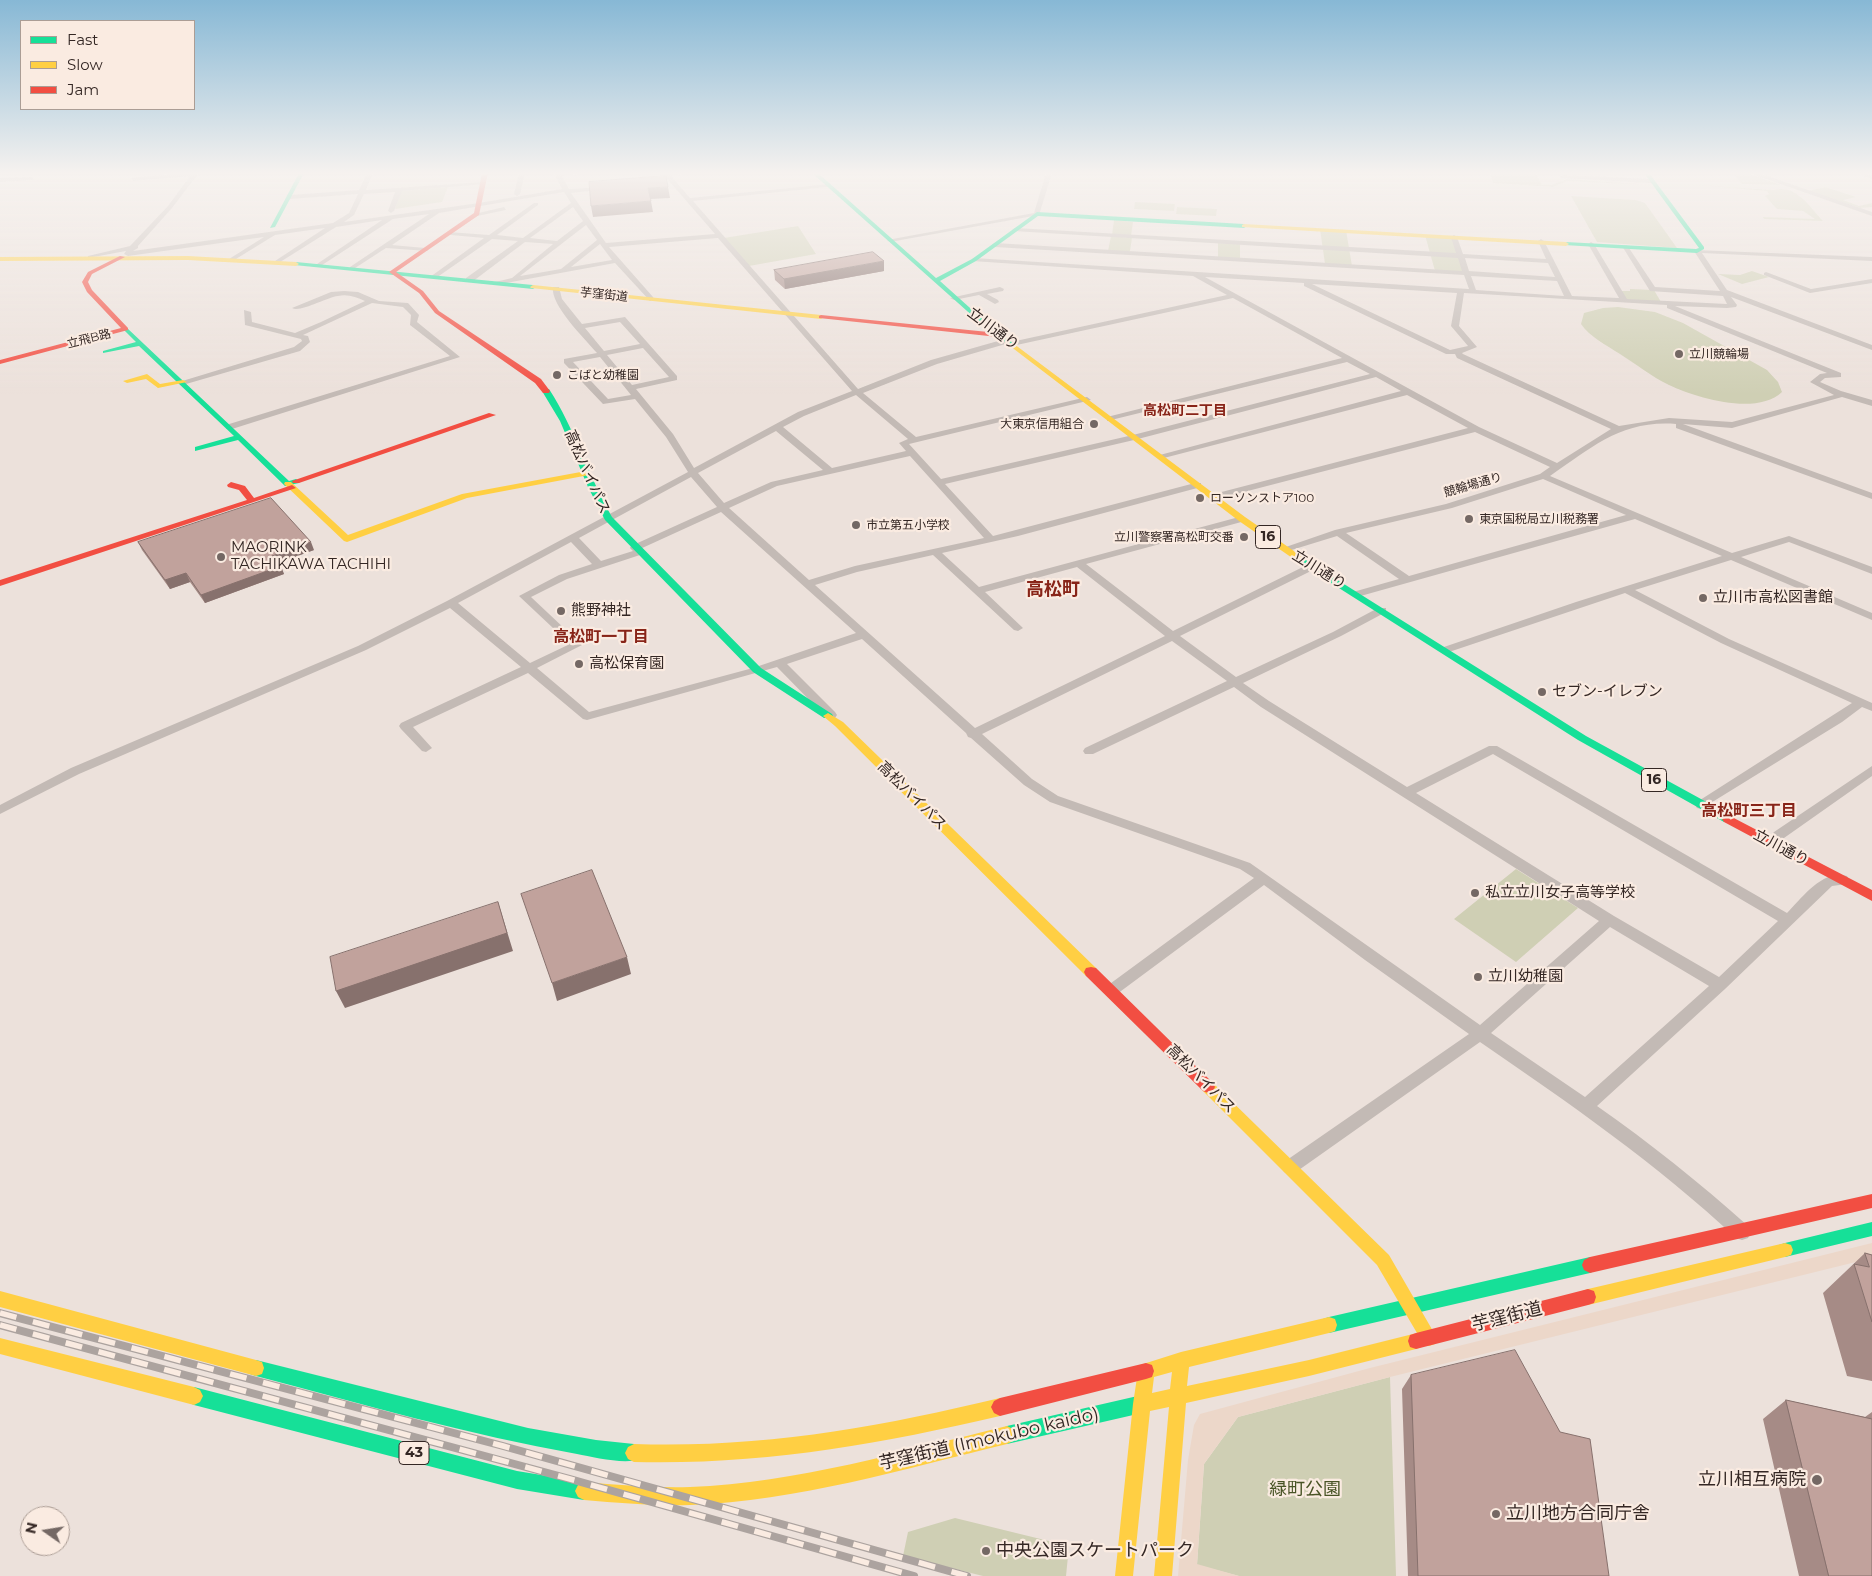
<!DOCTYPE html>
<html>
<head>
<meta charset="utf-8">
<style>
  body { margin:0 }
  #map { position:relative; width:1872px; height:1576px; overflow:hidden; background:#ece1db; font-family:Montserrat,sans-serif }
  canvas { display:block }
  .legend { position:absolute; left:20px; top:20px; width:175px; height:90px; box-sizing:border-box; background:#faebe1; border:1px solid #ab9d95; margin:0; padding:6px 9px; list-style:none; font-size:15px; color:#342724 }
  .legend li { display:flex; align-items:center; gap:10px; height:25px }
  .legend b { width:25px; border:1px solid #ab9d95 }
  .north { position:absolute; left:20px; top:1506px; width:50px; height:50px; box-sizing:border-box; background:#faebe1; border:1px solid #ab9d95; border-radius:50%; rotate:283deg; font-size:14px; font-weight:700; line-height:20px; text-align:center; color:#342724 }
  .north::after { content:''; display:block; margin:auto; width:18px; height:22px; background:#746864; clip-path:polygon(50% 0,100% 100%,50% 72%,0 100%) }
</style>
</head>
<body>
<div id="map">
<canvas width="1872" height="1576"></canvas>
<ul class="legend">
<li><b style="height:6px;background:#16e098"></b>Fast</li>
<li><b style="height:6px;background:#ffcf43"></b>Slow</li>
<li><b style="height:6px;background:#f24e42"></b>Jam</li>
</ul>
<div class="north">N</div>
</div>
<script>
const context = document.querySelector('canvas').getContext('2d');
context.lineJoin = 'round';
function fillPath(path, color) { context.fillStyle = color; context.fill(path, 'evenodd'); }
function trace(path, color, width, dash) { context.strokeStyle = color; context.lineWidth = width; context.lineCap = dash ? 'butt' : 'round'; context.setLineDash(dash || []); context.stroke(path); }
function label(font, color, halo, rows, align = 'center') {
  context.font = font + ' Montserrat,"Noto Sans JP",sans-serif'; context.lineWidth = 4.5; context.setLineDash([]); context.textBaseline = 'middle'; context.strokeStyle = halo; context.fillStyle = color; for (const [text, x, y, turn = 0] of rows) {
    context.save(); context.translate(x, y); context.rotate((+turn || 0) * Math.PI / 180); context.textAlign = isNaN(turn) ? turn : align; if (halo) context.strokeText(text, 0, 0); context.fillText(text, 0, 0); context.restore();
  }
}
const green = new Path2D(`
  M1490,173L1536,174L1542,185H1551L1567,179L1650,185L1567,181L1553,187L1493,183Z
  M1733,173H1747L1781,185L1742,184Z
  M1697,185L1774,190C1796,184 1809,206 1823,221L1764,219L1763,217L1815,219L1803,211L1777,209L1765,196L1769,194L1767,191Z
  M448,187L442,202L395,209L401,191Z
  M1825,187L1856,197L1843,200L1859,206L1872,203V207L1860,208L1808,191Z
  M1571,196L1636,200L1645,203L1677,248L1597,242Z
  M1135,202L1175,204L1174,211L1134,209Z
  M1177,207L1217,209L1216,216L1176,214Z
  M1114,220L1133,222L1131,236L1112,235Z
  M798,226L816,254L749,266L724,238Z
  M1320,229L1346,230L1352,266L1325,264Z
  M1425,235L1453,237L1465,273L1435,271Z
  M1111,236L1132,238L1130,251H1108Z
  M1218,243L1240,244V259L1218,257Z
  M1752,271L1769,277L1742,284L1718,274L1740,275Z
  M1630,289L1654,290L1661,302L1626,301L1620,291H1630Z
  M1618,307L1655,312L1683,323L1767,370L1778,382L1782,392C1757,416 1696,398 1669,385C1652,377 1636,364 1620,354C1606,345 1590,337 1581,324L1584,313L1603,308Z
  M1516,869L1578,908L1516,962L1454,919Z
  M1390,1377L1396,1576H1239L1197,1565L1204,1464L1238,1417Z
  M955,1518L1069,1546L1066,1576H983L903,1556L908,1532Z`);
const plaza = new Path2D(`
  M1872,1243V1258L1390,1377L1238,1417L1204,1464L1197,1564L1239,1576H1178L1188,1460L1194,1425L1200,1414L1370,1368Z`);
const street = new Path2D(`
  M181,173L198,174L172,208L138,246V248L133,251L333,223L349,213L358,194L290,199L287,197L290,195L359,190L367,173H373L366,190L483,182L486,184L402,191L394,211L391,213L388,211L395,192L364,194L354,215L344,222L479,203L562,189L554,173H586L562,176L569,189L605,187L608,189L571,193L606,243L715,234L662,173H687L671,176L690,198L829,184L827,187L693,201L858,389L931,360L1005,339H1011V342L1227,295L1193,276L972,261V259L974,258L1469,289L1464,275L995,247L992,245L995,243L1462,271L1458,258L1013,231L1012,230L1015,228L1456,253L1451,237L1454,235L1457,237L1463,254L1546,259L1538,241L1541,239L1544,241L1572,296L1619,298L1588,244L1591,242L1594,244L1627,299L1727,304L1723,296L1650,291L1622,246L1627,245L1655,287L1720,291L1694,251L1695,250L1872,257V261L1702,253L1727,290L1872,345V350L1731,297L1737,305L1736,307L1727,308L1675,306L1841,373V377L1825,378L1820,382L1841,391L1872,400V406L1842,397L1732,428L1683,424L1872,493V499L1676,428V424C1621,420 1593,447 1550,476L1732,553L1789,536L1872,567V574L1789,542L1741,557L1872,613V620L1731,560L1635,590L1729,639L1872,703V711L1862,707L1842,722L1701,809L1697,808L1695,805L1697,802L1852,703L1721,643L1625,593L1449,652L1445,653L1439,650L1441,648L1576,602L1722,556L1635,519L1357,597L1353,596V592L1399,579L1337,536L1285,552L1280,549L1335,530L1446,504L1540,474L1550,467L1475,432L1213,500L1208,497L1210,495L1468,428L1407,395L1160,459L1156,456L1401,391L1376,377L1134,440L945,484L993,536L1195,483H1201V487L1018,536L942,553L979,587L1239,517H1245V521L1086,564L1173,631L1307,565H1315V569L1180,636L1236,677L1333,632L1378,608H1386V612L1341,636L1243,683L1269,701L1407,787L1489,746H1497L1787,913C1802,898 1822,869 1847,876L1849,880L1847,884L1832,886L1725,989L1597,1106C1650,1143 1700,1183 1748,1226L1751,1232L1748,1238L1742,1240L1736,1238C1657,1164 1569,1103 1480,1042L1296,1172L1290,1174L1284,1172L1282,1167L1284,1162L1469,1034L1365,960L1264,885L1117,994L1112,996L1107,994L1105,990L1107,986L1254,878L1240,869L1050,802L1024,785L971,738L968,737L966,733L862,639L787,664L835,712L837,715L835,718H827L777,667L587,720L583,719L528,673L413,727L432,748L426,752L422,751L401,729L399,726L401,723L521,667L450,608L366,650L79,774L0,814V805L71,768L358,646L447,601L688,472L666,437L635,399L603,404L564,363V359L597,353C585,339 550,305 553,287H559L562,299L582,324L625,317L677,376V380L636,389L673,434L694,468L798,412L852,391L718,238L609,247L653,297L654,299L650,301L615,263L495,285L491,283L512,278L553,244L525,242L472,282H466V278L518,241L492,239L436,278L430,277L484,238L451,235L448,233L449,232L489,235L534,203H538V205L497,235L523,238L571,203L564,192L439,213L392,245L425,248L428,250L427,251L386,248L352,270L350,269V267L429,214L393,219L319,267L317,266V264L382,220L336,227L277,264L275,263V261L325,228L275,235L231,262L228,260L229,259L264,237L128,256L124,254L126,251L88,258V256L130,246L168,206L190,176L133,181L131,178ZM573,207L583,221L557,241L530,238ZM586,225L597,240L561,269L520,276ZM600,244L612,260L571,267ZM1465,258L1548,263L1555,277L1469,271ZM1471,276L1557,281L1564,296L1476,290ZM1205,277L1304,283V286L1446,354H1455L1457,358L1611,429L1557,463L1479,427ZM1312,284L1457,293L1451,326L1468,346L1450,350ZM1464,293L1667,305V308L1827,373L1820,374L1810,382L1834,395L1732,422L1669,418L1619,426L1463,354L1462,353L1477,347L1459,326ZM1233,298L1342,358L1107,417V421L1347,362L1370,374L1133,435L941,479L909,444L1091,400L1087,397L916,437L863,393L937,364L1009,343L1012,346ZM620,322L640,344L604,351L585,328ZM643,348L669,377L632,385L607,355ZM600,357L627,390L631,395L608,399L573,362ZM856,395L908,439L899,443L906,451L832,468L783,427L804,416ZM776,431L823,470L771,482L724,503L698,473ZM910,456L984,538L855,566L809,580L729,508L777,486ZM691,477L717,507L631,546L630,548L633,551L601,561L579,538ZM1543,479L1626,515L1409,576L1346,533L1452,508ZM721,512L856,633L753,668L589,712L537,668L582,645L531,597L567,579L643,554L644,552L640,549ZM571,542L592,564L559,575L519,596L570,644L530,663L458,603ZM933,555L1014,630L1018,631L1023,628L985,592L1077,567L1165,636L975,728L815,585L857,572ZM1172,641L1227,681L1085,748L1083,751L1085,754H1093L1234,687L1261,707L1599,921L1480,1025L1250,863L1058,796L1032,779L982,734ZM1493,754L1778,921L1719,977L1614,916L1416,793ZM1610,927L1709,986L1585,1097L1491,1033Z
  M519,173H525L520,194L517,196L514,194Z
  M1046,173H1052L1039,215L890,242L887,240L1034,213Z
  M1749,173H1759L1872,212V216Z
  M1858,173L1872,175V179L1859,174Z
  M1562,175L1651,179L1654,181L1651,183L1560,178Z
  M32,177L34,180L0,182V178Z
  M504,207L506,210L477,216L474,214Z
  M1766,272L1811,289L1872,279V283L1810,293L1764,275V273Z
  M1000,287L1004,289L1003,291L987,294L998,300L999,302L995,304L979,295L954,300L950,298Z
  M344,291L358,292L379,301L408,303L419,315L417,322L460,357L232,429H226V425L450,356L410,325L411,315L403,307L372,303L303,335L308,336L310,342L300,351L186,384L179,382L294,347L302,341L301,339L245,325L244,310L251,312L252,322L295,333L321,322L365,301C356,297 348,294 338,296C327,297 300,313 292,308L331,292Z
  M1872,766V776L1784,838L1777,846H1767L1765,843L1774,832Z`);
const fast = new Path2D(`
  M299,173H304L275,227L270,228Z
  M812,173H818L936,278L972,259L1037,212L1244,224L1247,226L1244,228L1038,216L976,261L940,281L989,325L1014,344L1015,345L1012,347L985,327Z
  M1644,173H1649L1704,247V249L1697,253L1564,245L1563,244L1566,242L1696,249L1699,248Z
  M296,262L533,285L536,287L533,289L294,265V263Z
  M126,327L289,481L296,479L300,481L299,483L285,486L238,440L195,451V447L234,436L139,346L103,353V351L136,342L123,329Z
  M543,389H549C575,429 588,475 612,517L761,668L832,714L833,716L832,718H824L753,672L605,520L588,487L560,421L542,391Z
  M1301,557L1586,736L1732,816L1734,819L1732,822H1724L1578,740L1298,562V558Z
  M1872,1222V1236L1785,1257L1779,1255L1777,1250L1779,1245L1785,1243Z
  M1590,1257L1596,1260L1598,1265L1596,1270L1590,1273L1329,1333L1323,1331L1321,1325L1323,1319L1329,1317Z
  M256,1360L528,1428L596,1440L634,1444L640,1447L643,1453L640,1459C625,1465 593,1457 577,1454C469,1435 362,1404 256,1376L250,1374L248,1368L250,1362Z
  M194,1387L517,1471L584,1482L590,1485L593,1491L590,1497L584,1500L517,1489L194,1405L188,1402L185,1396L188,1390Z
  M1142,1395L1148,1398L1151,1404L1148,1410L1142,1413L1007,1444L1001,1441L998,1435L1001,1429L1007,1426Z`);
const slow = new Path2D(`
  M1244,224L1566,242L1569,244L1566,246L1242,227V225Z
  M188,256L296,262L299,264L296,266L188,260L0,261V257Z
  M533,285L821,315L824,317L821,319L531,288L530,287Z
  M1010,344H1014L1245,517L1304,558V562H1298L1239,521L1010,346Z
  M147,374L160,384L183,380L187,382L158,388L146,379L127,383L123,381Z
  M586,471H589V475L467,498L347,542L344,541L284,484L285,482H291L348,535L462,494Z
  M828,713L843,722L1096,968L1098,972L1096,976L1091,977L1086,976L835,726L823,716Z
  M1208,1081L1213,1083L1389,1255L1437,1338L1435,1344L1429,1346L1423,1344L1422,1347L1416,1349L1309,1376L1186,1403L1172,1576H1154L1169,1407L1150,1411L1133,1576H1115L1133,1404L1138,1371L1140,1365L1181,1352L1329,1317L1335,1319L1337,1325L1335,1331L1329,1333L1189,1367L1187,1386L1309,1360L1417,1333L1377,1265L1203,1091L1201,1087L1203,1083ZM1172,1372L1170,1389L1152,1393L1154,1377Z
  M1785,1243L1791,1245L1793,1250L1791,1255L1785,1257L1588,1305L1582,1303L1580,1297L1582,1291L1588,1289Z
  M0,1291L256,1360L262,1362L264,1368L262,1374L256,1376L0,1307Z
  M0,1338L194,1387L200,1390L203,1396L200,1402L194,1405L0,1354Z
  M1000,1398L1006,1401L1009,1407L1006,1413L1000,1416C875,1445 763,1465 634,1462L628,1459L625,1453L628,1447L634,1444C763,1448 875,1428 1000,1398Z
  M1007,1426L1013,1429L1016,1435L1013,1441L1007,1444C903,1469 798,1501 690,1505C654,1506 620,1503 584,1500L578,1497L575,1491L578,1485L584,1482C619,1485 654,1488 690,1487C797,1483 903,1451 1007,1426Z`);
const jam = new Path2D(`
  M482,173H488L479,215L396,272L423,291L439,311L541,379L550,391L549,393H543L535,383L435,313L419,293L389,272L474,213Z
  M120,256L125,257L92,274L88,282L92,290L128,328V330L0,364V360L121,328L87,292L82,282L88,272Z
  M821,315L998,333L1001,335L998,337L819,318V316Z
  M489,413L496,415L299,483H293L292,481Z
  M231,482L245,486L254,498L292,485L296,488L0,586V580L247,500L239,490L228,487L227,485Z
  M1728,815L1872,890V901L1724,822L1722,819Z
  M1091,967L1096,968L1213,1083L1215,1087L1213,1091L1208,1093L1203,1091L1086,976L1084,972L1086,968Z
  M1872,1194V1208L1590,1273L1584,1270L1582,1265L1584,1260L1590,1257Z
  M1588,1289L1594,1291L1596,1297L1594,1303L1588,1305L1416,1349L1410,1347L1408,1341L1410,1335L1416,1333Z
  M1146,1363L1152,1365L1154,1371L1152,1377L1146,1379L1000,1416L994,1413L991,1407L994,1401L1000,1398Z`);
const rail = new Path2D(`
  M0,1313L503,1446L967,1576
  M0,1325L570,1479L914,1576`);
const wall = new Path2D(`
  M774,270L884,271L785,289L775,280Z
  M138,542L314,550L278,563L284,574L205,603L190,582L170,589L142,550Z
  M1865,1253L1872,1255V1381L1847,1376L1823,1293Z
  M1411,1375L1609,1576H1408L1402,1389Z
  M1786,1400L1865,1417L1872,1412V1576H1799L1763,1419Z`);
const shadedWall = new Path2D(`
  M668,187L670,198L650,199L648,188Z
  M651,201L653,212L593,217L591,206Z
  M884,261V271L785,289L784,279Z
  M311,542L314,550L275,564L272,556Z
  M281,566L284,574L205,603L201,595Z
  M186,573L190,582L170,589L165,580Z
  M498,902L513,951L345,1008L336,991Z
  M627,957L631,974L557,1001L552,983Z`);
const building = new Path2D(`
  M666,176L668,187L648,188L651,201L591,206L589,182Z
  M873,252L884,261L784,279L774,270Z
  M271,498L311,542L272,556L281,566L201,595L186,573L165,580L138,542Z
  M592,870L627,957L552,983L521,894Z
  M498,902L507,933L336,991L330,957Z
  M1865,1253L1872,1255V1322L1854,1264L1869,1267Z
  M1515,1350L1560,1432L1590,1439L1609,1576H1418L1411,1375Z
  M1786,1400L1872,1419V1576H1829Z`);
const markers = [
  [1679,354,5,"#746864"],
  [557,375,5,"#746864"],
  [1094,424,5,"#746864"],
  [1200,498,5,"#746864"],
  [1469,519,5,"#746864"],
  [856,525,5,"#746864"],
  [1244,537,5,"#746864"],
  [221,557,5,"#746864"],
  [1703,598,5,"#746864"],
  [561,611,5,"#746864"],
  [579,664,5,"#746864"],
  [1542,692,5,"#746864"],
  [1475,893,5,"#746864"],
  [1478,977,5,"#746864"],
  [1817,1480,6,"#746864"],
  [1496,1514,5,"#746864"],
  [986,1551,5,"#746864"]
];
const farStreetnames = [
  ["芋窪街道",604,295,6],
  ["立飛B路",89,339,-14],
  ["競輪場通り",1473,485,-16]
];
const farPoinames = [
  ["立川競輪場",1689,354],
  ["こばと幼稚園",567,375],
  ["大東京信用組合",1084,424,"right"],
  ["ローソンストア100",1210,498],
  ["東京国税局立川税務署",1479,519],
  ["市立第五小学校",866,525],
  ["立川警察署高松町交番",1234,537,"right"]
];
const farNeighbourhoodnames = [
  ["高松町二丁目",1185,411]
];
const shields = [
  [1268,537,25],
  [1654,780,25],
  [414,1453,30]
];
const shieldNames = [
  ["16",1268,537],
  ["16",1654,780],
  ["43",414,1453]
];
const streetNames = [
  ["立川通り",993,329,37],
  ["高松バイパス",587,472,66],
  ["立川通り",1319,570,32],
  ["高松バイパス",912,796,45],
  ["立川通り",1781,848,28],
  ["高松バイパス",1201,1079,45]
];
const poiNames = [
  ["MAORINK",231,548],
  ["TACHIKAWA TACHIHI",231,565],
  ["立川市高松図書館",1713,598],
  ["熊野神社",571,611],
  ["高松保育園",589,664],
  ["セブン-イレブン",1552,692],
  ["私立立川女子高等学校",1485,893],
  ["立川幼稚園",1488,977]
];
const neighbourhoodNames = [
  ["高松町一丁目",601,637],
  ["高松町三丁目",1749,811]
];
const quarterNames = [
  ["高松町",1053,590]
];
const nearStreetnames = [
  ["芋窪街道",1507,1317,-14],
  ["芋窪街道 (Imokubo kaido)",989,1439,-13]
];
const nearPoinames = [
  ["立川相互病院",1806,1480,"right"],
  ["立川地方合同庁舎",1506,1514],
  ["中央公園スケートパーク",996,1551]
];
const nearParknames = [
  ["緑町公園",1305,1490]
];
fillPath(green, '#cfcfb4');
fillPath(plaza, '#ecd7c9');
fillPath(street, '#c3bab5');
fillPath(fast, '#16e098');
fillPath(slow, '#ffcf43');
fillPath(jam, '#f24e42');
trace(rail, '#aca39f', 8);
trace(rail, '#faebe1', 5.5, [17]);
fillPath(wall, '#a68b86');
fillPath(shadedWall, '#87716d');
fillPath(building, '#c1a29c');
trace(building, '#87716d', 1);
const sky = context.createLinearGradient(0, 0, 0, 394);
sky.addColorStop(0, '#87b8d5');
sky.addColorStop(0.44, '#f6f2ef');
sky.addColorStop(1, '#f6f2ef00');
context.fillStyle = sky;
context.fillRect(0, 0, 1872, 394);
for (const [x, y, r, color] of markers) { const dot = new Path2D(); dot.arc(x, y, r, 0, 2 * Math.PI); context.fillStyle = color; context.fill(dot); trace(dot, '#faebe1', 2); }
label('12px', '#342724', '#faebe1', farStreetnames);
label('12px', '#342724', '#faebe1', farPoinames, 'left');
label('bold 14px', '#882418', '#faebe1', farNeighbourhoodnames);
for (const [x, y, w] of shields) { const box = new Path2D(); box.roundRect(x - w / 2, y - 11.5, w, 23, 4); context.fillStyle = '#faebe1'; context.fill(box); trace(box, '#342724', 1); }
label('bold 14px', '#342724', null, shieldNames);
label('15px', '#342724', '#faebe1', streetNames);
label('15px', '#342724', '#faebe1', poiNames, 'left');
label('bold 16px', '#882418', '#faebe1', neighbourhoodNames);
label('bold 18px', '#882418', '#faebe1', quarterNames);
label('18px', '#342724', '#faebe1', nearStreetnames);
label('18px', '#342724', '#faebe1', nearPoinames, 'left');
label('18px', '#495426', '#faebe1', nearParknames);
</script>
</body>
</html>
